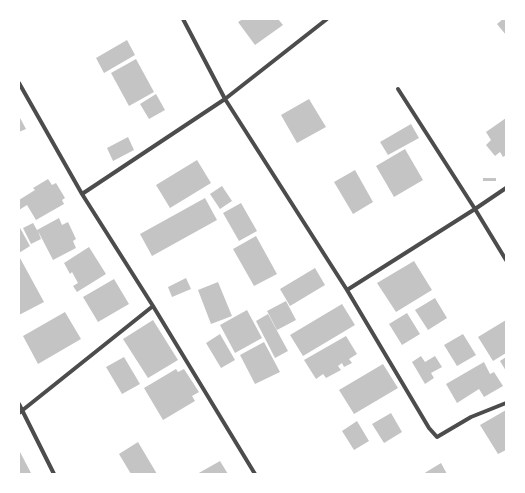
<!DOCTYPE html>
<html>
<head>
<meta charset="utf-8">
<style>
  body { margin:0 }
  #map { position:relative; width:525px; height:493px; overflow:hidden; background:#fff; font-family:"Golos Text",sans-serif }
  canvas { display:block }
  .frame { position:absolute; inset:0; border:20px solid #fff; pointer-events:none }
</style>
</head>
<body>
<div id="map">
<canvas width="525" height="493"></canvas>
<div class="frame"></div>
</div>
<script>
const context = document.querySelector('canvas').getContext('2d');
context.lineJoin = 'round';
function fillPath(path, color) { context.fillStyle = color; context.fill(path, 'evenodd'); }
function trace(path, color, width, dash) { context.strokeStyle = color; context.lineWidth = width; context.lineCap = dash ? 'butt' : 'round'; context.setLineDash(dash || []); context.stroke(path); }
const building = new Path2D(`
  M243,19H278L283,25L255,45L238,22Z
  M503,19H506V35L497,24Z
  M127,40L135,55L104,73L96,58Z
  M136,59L154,92L129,106L111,73Z
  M156,94L165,110L149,119L140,104Z
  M309,99L326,127L297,143L281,115Z
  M19,116L26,129L19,132Z
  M506,118V155L503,157L500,152L495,156L486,145L491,140L486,132Z
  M411,124L419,138L388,155L380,142Z
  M128,137L134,150L113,161L107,148Z
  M405,149L423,180L394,197L376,166Z
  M197,160L211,183L170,208L156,185Z
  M355,170L373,202L353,214L334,182Z
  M483,178H496V181H483Z
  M48,179L52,185L56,183L65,198L62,200L64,204L36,220L27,205L19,210V200L35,190L33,188Z
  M222,186L232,201L220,209L210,194Z
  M205,198L217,220L152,256L140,234Z
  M241,203L257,231L239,241L223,213Z
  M59,218L62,225L68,222L76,239L73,241L76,248L53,260L38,231L41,239L31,244L23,228L33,223L37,230Z
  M19,226L30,246L19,253Z
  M256,236L277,274L254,286L233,249Z
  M89,247L106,274L77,292L73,286L78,283L72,272L70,274L64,263Z
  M20,258L44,302L19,315V259Z
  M414,261L432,290L396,312L377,283Z
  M315,268L325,285L290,306L280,289Z
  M186,278L191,289L172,297L168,287Z
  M114,279L129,304L98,322L83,297Z
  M218,282L232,316L211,324L198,290Z
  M435,298L447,318L428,330L415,310Z
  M286,301L296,320L277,330L267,311Z
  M342,304L355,325L303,356L290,335Z
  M247,310L262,338L235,353L220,325Z
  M65,312L81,339L38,364L23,336Z
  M407,313L420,334L402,345L389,324Z
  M268,314L288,351L275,358L256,321Z
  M153,320L178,360L148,378L123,339Z
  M506,320V353L493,361L478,337Z
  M220,334L235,360L221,368L206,343Z
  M463,334L476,355L457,366L444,345Z
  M346,336L357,354L349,359L352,363L344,367L342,363L338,366L341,370L326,378L323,374L316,379L304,360Z
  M264,342L280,372L255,384L240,355Z
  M421,356L425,362L435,356L442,367L431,373L434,378L425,384L412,362Z
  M124,357L140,384L122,394L106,367Z
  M506,357V371L500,361Z
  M484,362L490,374L494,372L503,386L484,397L479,389L457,403L446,384Z
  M383,364L398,388L354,414L339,390Z
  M176,369L178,372L184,369L199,392L192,396L195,401L163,420L144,388Z
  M506,410V450L498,454L480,425Z
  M391,413L402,432L384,443L372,424Z
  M357,421L369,441L354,450L342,431Z
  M138,442L157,474H131L119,454Z
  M19,452H20L31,473L19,474Z
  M220,461L228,474H197Z
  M441,463L447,474H423Z`);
const minor = new Path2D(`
  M183,19L225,99L347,290L429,428L437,437L471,417L506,403
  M19,83L82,194
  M398,89L475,209L506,260
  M347,290L475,209L506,188
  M19,404L54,474
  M19,413L153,306
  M255,474L153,306L82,194L225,99L327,19`);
fillPath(building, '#c4c4c4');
trace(minor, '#4c4c4c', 4);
</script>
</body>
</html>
